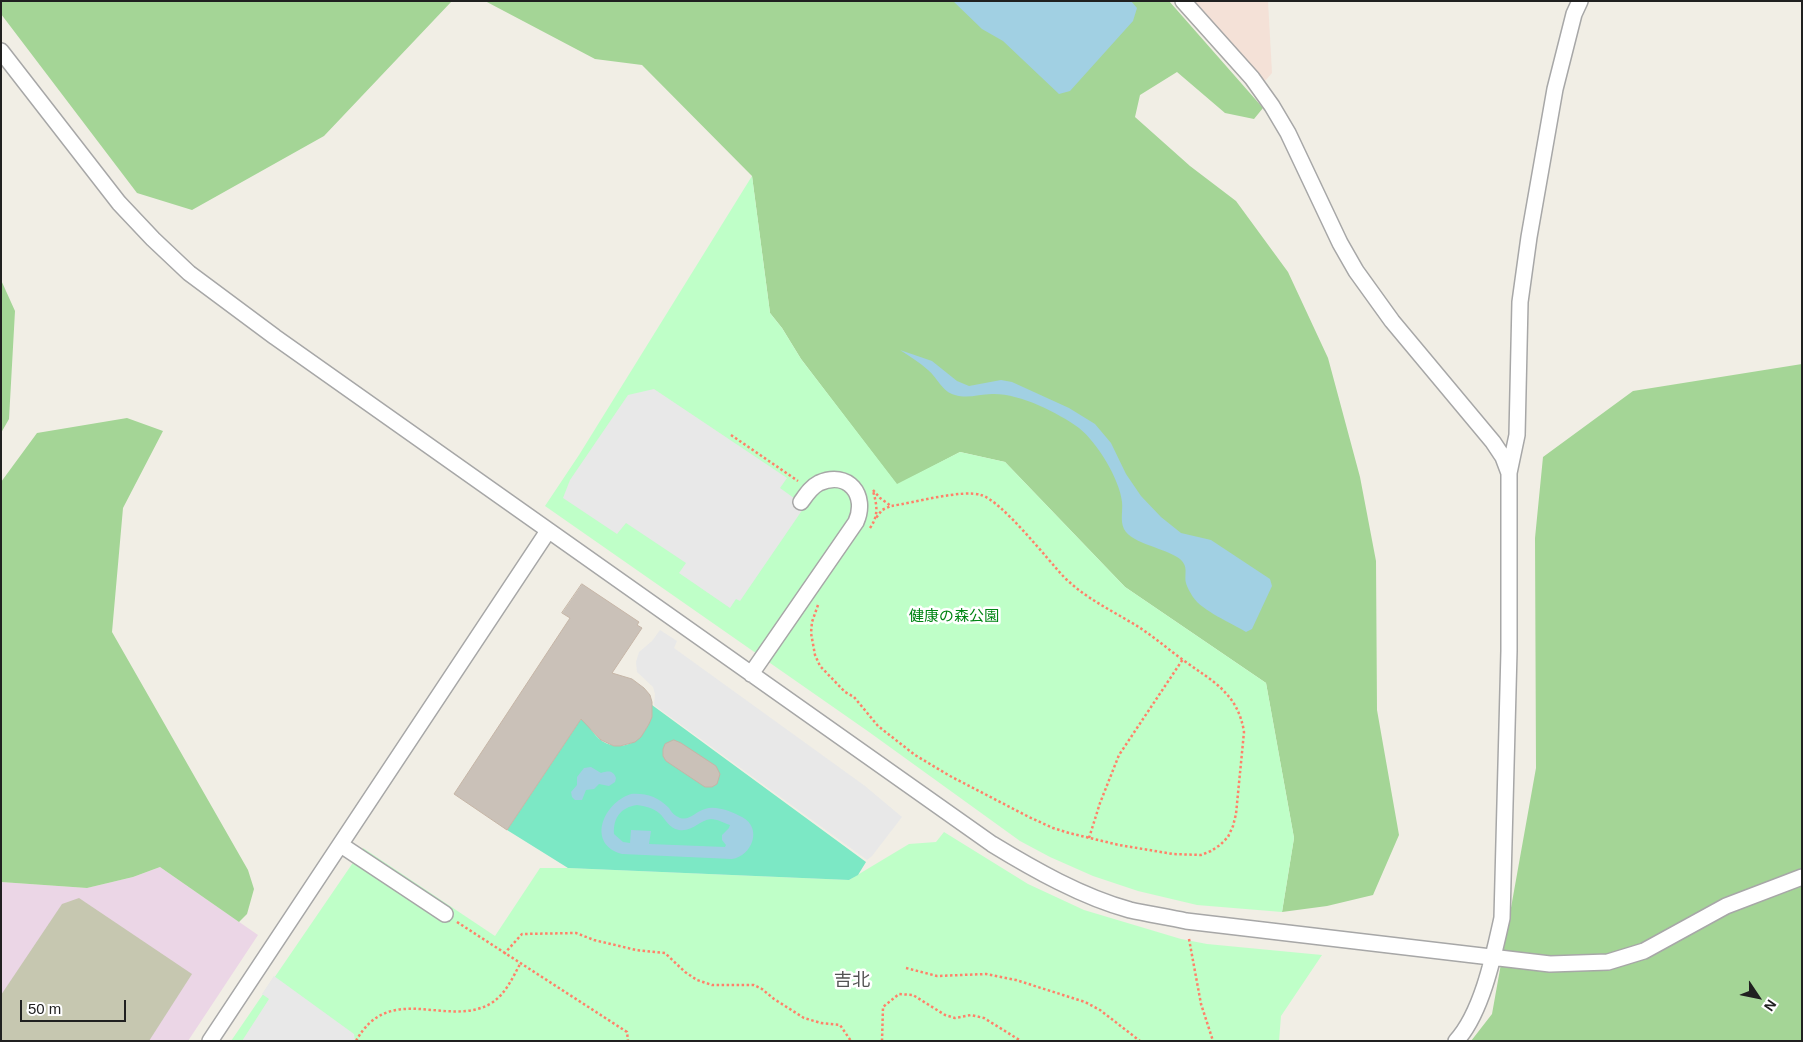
<!DOCTYPE html>
<html>
<head>
<meta charset="utf-8">
<style>
  body { margin:0 }
  #map { position:relative; width:1803px; height:1042px; overflow:hidden; background:#f1eee5; font-family:Helvetica,sans-serif }
  canvas { display:block }
  .frame { position:absolute; inset:0; border:2px solid #202020; pointer-events:none }
  .north { position:absolute; left:1733px; top:972px; width:50px; height:50px; -webkit-text-stroke:4px #fff; paint-order:stroke; rotate:124deg; font-size:14px; font-weight:700; line-height:20px; text-align:center; color:#202020 }
  .north::after { content:''; display:block; margin:auto; width:18px; height:22px; background:#202020; clip-path:polygon(50% 0,100% 100%,50% 72%,0 100%) }
  .scale { position:absolute; left:20px; top:1000px; width:106px; height:22px; box-sizing:border-box; border:2px solid #202020; border-top:0; padding-left:6px; font-size:15px; line-height:18px; white-space:nowrap; color:#202020; -webkit-text-stroke:4px #fff; paint-order:stroke }
</style>
</head>
<body>
<div id="map">
<canvas width="1803" height="1042"></canvas>
<div class="frame"></div>
<div class="north">N</div>
<div class="scale">50 m</div>
</div>
<script>
const context = document.querySelector('canvas').getContext('2d');
context.lineJoin = 'round';
function fillPath(path, color) { context.fillStyle = color; context.fill(path, 'evenodd'); }
function trace(path, color, width, dash) { context.strokeStyle = color; context.lineWidth = width; context.lineCap = dash ? 'butt' : 'round'; context.setLineDash(dash || []); context.stroke(path); }
function label(font, color, halo, rows, align = 'center') {
  context.font = font + ' Helvetica,"Noto Sans JP",sans-serif'; context.lineWidth = 5; context.setLineDash([]); context.textBaseline = 'middle'; context.strokeStyle = halo; context.fillStyle = color; for (const [text, x, y, turn = 0] of rows) {
    context.save(); context.translate(x, y); context.rotate((+turn || 0) * Math.PI / 180); context.textAlign = isNaN(turn) ? turn : align; if (halo) context.strokeText(text, 0, 0); context.fillText(text, 0, 0); context.restore();
  }
}
const industrial = new Path2D(`
  M160,867L258,935L188,1041H1V882L87,888L133,877Z`);
const military = new Path2D(`
  M1192,1H1268L1272,73L1265,81Z`);
const construction = new Path2D(`
  M79,898L192,974L149,1041H1V995L62,904Z`);
const forest = new Path2D(`
  M1,1H452L324,136L192,210L137,193L1,14Z
  M485,1H1169L1263,108L1254,119L1225,113L1177,72L1140,95L1135,117L1190,166L1236,201L1288,272L1328,358L1360,477L1376,561L1377,710L1399,835L1373,895L1327,906L1282,912L1294,838L1266,683L1125,587L1005,462L960,452L897,485L801,359L782,328L770,313L752,176L642,65L595,59Z
  M1,280L15,311L9,419L1,433Z
  M1802,364V1041H1471L1492,1014L1536,768L1535,538L1543,457L1633,391Z
  M127,418L163,431L123,508L112,632L248,870L254,889L247,914L239,922L160,867L133,877L87,888L1,882V482L37,433Z`);
const park = new Path2D(`
  M752,176L770,313L782,328L801,359L897,484L960,452L1005,462L1125,587L1266,683L1294,838L1282,912L1197,905L1138,891L1093,876L1050,857L1020,841L869,732L545,506L579,455Z
  M944,832L1028,884L1084,910L1181,939L1207,944L1322,955L1281,1016L1279,1041H231L363,848L495,936L540,868H568L849,880L909,844L936,842Z`);
const pitch = new Path2D(`
  M652,705L866,862L858,875L849,880L568,868L507,830L583,716C589,725 593,735 602,741C628,757 653,732 652,705Z`);
const parking = new Path2D(`
  M654,389L787,478L780,488L805,506L740,601L736,599L730,608L679,573L686,563L626,523L617,534L563,498L570,480L628,395Z
  M660,630L677,641L674,648L865,786L902,817L872,856L867,860L654,705L655,694L653,687L637,672L636,662L639,652L652,641Z
  M274,976L354,1034L355,1041H242L269,999L262,994Z`);
const water = new Path2D(`
  M953,1H1131L1137,8L1133,21L1070,91L1059,94L1003,41L982,29Z
  M900,350L932,361L957,381L969,386L1001,380L1012,382L1069,408L1095,424L1111,443L1126,474L1141,496L1161,517L1181,533L1211,540L1270,579L1272,586L1252,629L1246,632C1232,623 1202,611 1193,597C1191,594 1187,587 1186,583C1184,574 1189,567 1180,559C1166,548 1132,544 1124,529C1120,521 1123,510 1122,502C1120,480 1097,442 1079,428C1057,412 1019,393 992,394C979,394 968,399 955,395C942,392 937,377 928,370C919,362 909,356 900,350Z
  M591,767L601,773C608,771 613,770 616,778L615,782L609,786L599,784L594,789L586,790L582,800H575L572,797L571,792L577,785V777L584,768Z
  M631,794C646,793 658,797 669,808C672,813 675,816 680,818C690,821 696,811 705,809C716,805 732,812 742,817C763,828 752,856 732,859L622,854C586,844 603,803 631,794ZM637,805C645,806 653,808 659,813C666,819 668,828 679,830C693,832 699,820 711,819C717,819 724,823 730,825L729,828L722,835V840L726,845L725,847L649,844L651,831L631,830L630,843L623,842L614,834C613,818 621,807 637,805Z`);
const building = new Path2D(`
  M582,584L639,622L637,625L642,628L612,673L632,679L644,688L650,695L652,702V717L649,724L641,737L635,742L620,746H614L601,740L581,719L507,830L454,794L570,618L562,613Z
  M674,740L681,743L716,766L720,774L717,784L712,787H705L666,761L663,756V749L665,744Z`);
const path = new Path2D(`
  M731,435L798,481
  M873,490L880,498L891,506
  M870,528C879,515 877,505 873,491
  M818,605L812,622L811,633L815,655L820,666L845,692L854,697L878,726L915,755L950,776L1029,817L1053,828L1069,833L1119,845L1173,854L1201,855L1211,851L1220,845L1228,837L1233,826L1236,814L1244,732C1238,693 1212,681 1183,660C1164,646 1147,631 1127,620C1105,607 1083,596 1064,577C1047,559 1002,501 981,495C963,489 912,503 891,506L882,510L876,518
  M1089,838L1100,803L1119,755L1183,659
  M457,922L627,1032L628,1041
  M1189,939L1201,1004L1213,1041
  M504,954L522,934L576,933L594,940L636,950L665,953L685,972L697,980L712,985H754L762,989L774,999L804,1018L821,1023L840,1025L851,1041
  M906,968L937,976L986,974L1016,980L1085,1002L1100,1010L1140,1041
  M356,1041C389,981 446,1028 490,1004C505,995 512,979 520,964
  M882,1041L883,1007L899,994L913,995L945,1015L955,1018L971,1015L984,1018L1021,1041`);
const minor = new Path2D(`
  M1183,1L1252,78L1272,106L1288,133L1340,243L1356,271L1392,321L1493,442L1503,457L1509,473
  M1,51L119,203L153,239L189,273L275,337L992,844C1033,869 1082,897 1130,910C1148,914 1167,917 1186,921L1550,964L1608,962L1644,951L1726,906L1802,877
  M751,674L856,522C868,495 848,470 819,483C811,487 806,495 801,502
  M341,845L445,914
  M210,1041L548,531
  M1456,1041C1482,1013 1494,954 1502,918L1509,651V473L1517,435L1520,302L1529,237L1555,89L1574,14L1580,1`);
const parkNames = [
  ["健康の森公園",954,617]
];
const quarterNames = [
  ["吉北",852,981]
];
fillPath(industrial, '#ebd6e6');
fillPath(military, '#f4e1d7');
fillPath(construction, '#c6c7b0');
fillPath(forest, '#a4d596');
fillPath(park, '#bfffc8');
fillPath(pitch, '#7ce8c5');
fillPath(parking, '#e8e8e8');
fillPath(water, '#a1d0e3');
fillPath(building, '#cac1b8');
trace(building, '#c5b5a6', 1);
trace(minor, '#a7a7a7', 18);
trace(path, '#ff8169', 2.5, [2.5, 2.5]);
trace(minor, '#fff', 15);
label('15px', '#018514', '#fff', parkNames);
label('18px', '#535353', '#fff', quarterNames);
</script>
</body>
</html>
